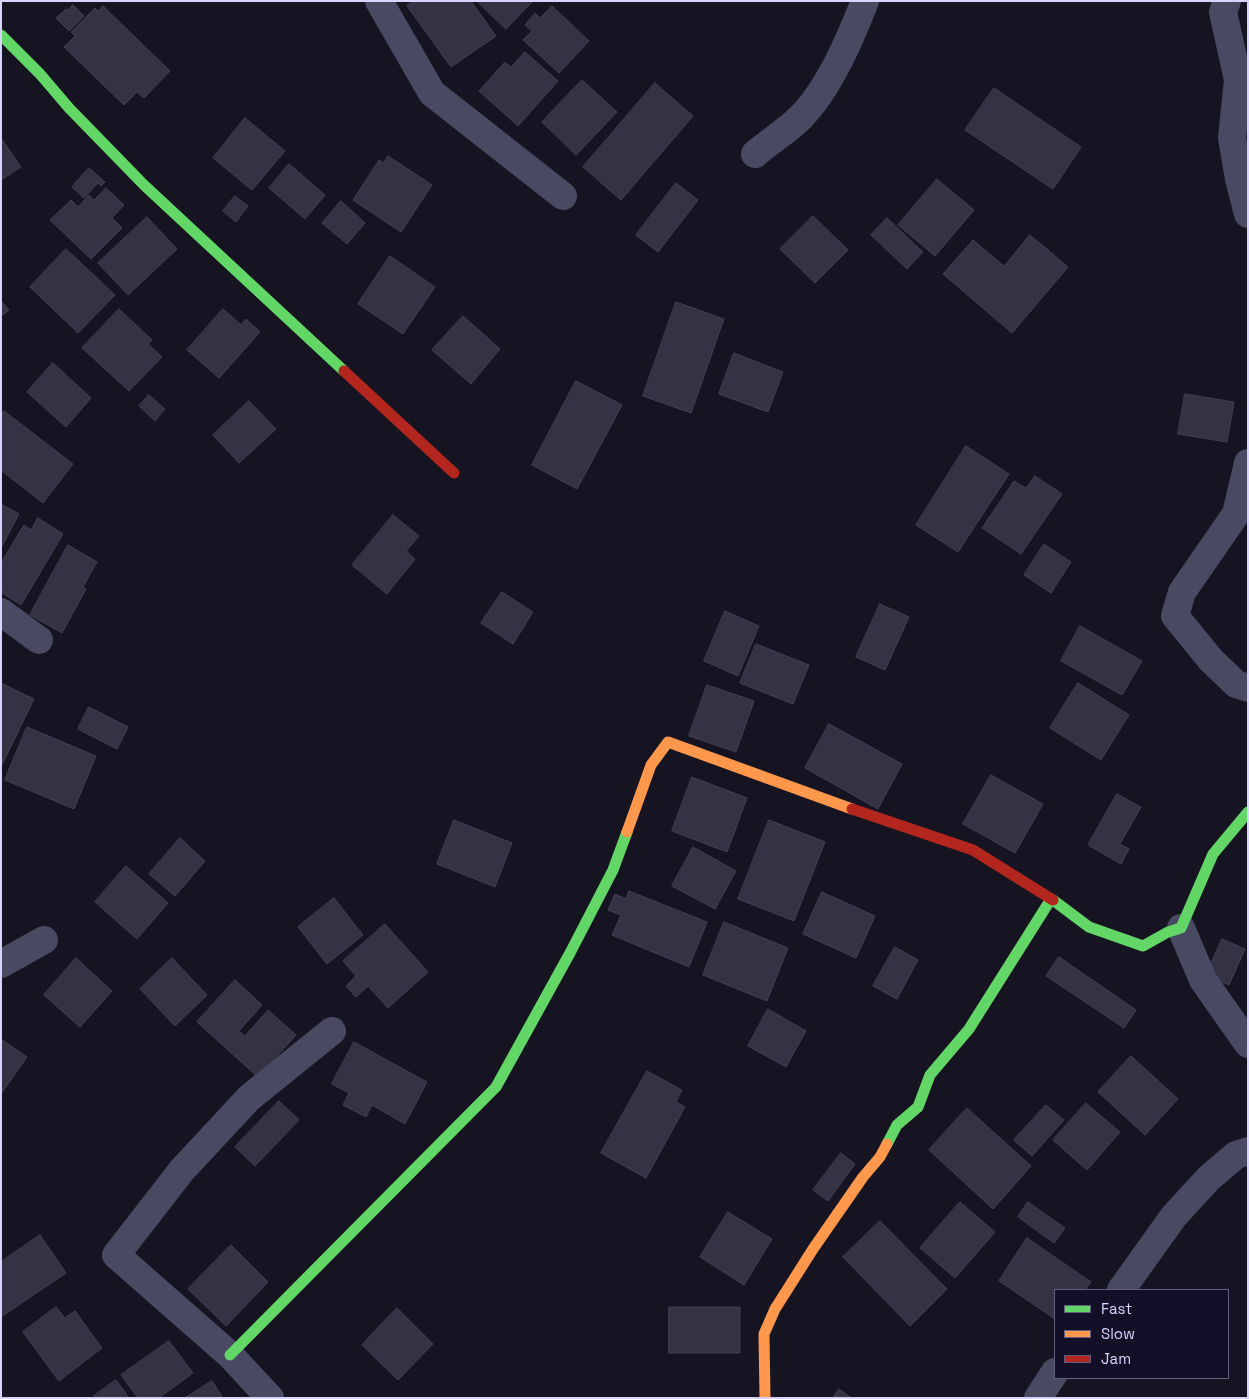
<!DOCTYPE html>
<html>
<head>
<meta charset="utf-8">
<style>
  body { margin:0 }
  #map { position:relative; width:1249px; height:1399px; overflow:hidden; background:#161421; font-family:"Space Grotesk",sans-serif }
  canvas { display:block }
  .frame { position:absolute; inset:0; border:2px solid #d9d4ff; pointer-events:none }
  .legend { position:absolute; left:1054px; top:1289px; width:175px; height:90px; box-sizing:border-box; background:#130f26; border:1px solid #625e7d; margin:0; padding:6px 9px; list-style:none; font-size:15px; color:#d9d4ff }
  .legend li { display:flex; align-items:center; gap:10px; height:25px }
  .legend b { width:25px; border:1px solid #625e7d }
</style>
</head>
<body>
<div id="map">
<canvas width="1249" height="1399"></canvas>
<div class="frame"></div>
<ul class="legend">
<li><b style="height:6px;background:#63d668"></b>Fast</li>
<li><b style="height:6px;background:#ff974d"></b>Slow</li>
<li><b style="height:6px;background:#b3261e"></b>Jam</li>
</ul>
</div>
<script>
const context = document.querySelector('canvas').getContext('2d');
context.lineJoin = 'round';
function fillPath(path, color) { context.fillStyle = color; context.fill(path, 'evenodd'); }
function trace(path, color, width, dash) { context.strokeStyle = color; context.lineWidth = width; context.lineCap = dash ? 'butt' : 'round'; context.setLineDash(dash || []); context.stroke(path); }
const building = new Path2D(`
  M413,1H471L496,36L451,67L407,6Z
  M477,1H533L506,29Z
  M73,5L84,16L69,31L56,18L66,9L68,10Z
  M103,6L170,71L144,98L137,92L124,105L64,47L75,36L71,32L95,8L98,11Z
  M552,6L589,41L559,73L523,40L532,31L525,25L535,13L540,18Z
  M525,52L558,81L518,126L479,91L505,62L511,67Z
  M582,80L617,112L576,155L542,122Z
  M655,83L693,116L621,200L583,167Z
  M994,88L1081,147L1053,189L965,130Z
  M245,118L285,151L252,190L213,158Z
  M1,138L21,167L1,180Z
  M388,156L432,185L401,232L353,200L379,160L384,163Z
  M289,164L325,195L305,219L269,188Z
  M89,168L105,182L101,186L98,183L84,198L72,187Z
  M937,179L974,210L935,256L898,225Z
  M676,183L698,200L658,252L636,235Z
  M106,188L124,205L112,218L122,228L91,259L50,220L71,200L78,207L89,195L94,200Z
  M235,196L248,206L236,222L223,211Z
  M341,201L365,223L347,244L322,223Z
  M813,216L848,250L815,283L780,249Z
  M147,217L177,249L128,295L98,263Z
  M887,218L923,252L907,269L871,235Z
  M1030,235L1068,267L1012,333L943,274L973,240L1004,266Z
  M66,249L115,295L78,333L30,287Z
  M390,256L435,287L403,334L358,304Z
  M1,301L9,310L1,316Z
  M676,302L724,319L691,413L643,396Z
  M119,309L152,340L148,344L162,357L129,391L82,348Z
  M223,309L241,325L246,319L260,332L219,378L187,350Z
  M463,316L500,349L471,384L432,350Z
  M734,353L783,372L768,412L719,394Z
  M53,363L91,398L66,427L27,392Z
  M576,381L622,405L577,489L532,465Z
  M1185,394L1234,402L1227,442L1178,434Z
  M149,395L165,409L155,421L139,406Z
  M249,401L276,429L239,463L213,435Z
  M4,411L73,464L43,503L2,471L1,472V415Z
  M966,446L1009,474L958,552L916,525Z
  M1035,476L1062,494L1021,554L982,528L1014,481L1026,488Z
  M1,504L19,514L1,548Z
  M393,515L419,536L406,551L415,559L387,594L352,565Z
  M38,518L63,534L21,605L1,592L3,586L1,584V573L4,568L1,567V563L24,525L31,530Z
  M1044,544L1071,562L1051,593L1024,575Z
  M68,545L97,562L83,587L86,589L62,633L30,615Z
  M502,592L533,612L513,644L481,623Z
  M880,604L909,617L885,670L856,657Z
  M725,611L759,626L738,676L704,661Z
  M1080,626L1142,661L1122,695L1061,661Z
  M756,644L809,665L793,704L740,683Z
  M1,683L34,699L1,767Z
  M1078,683L1129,715L1101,760L1050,728Z
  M707,685L754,701L736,752L689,736Z
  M89,707L128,727L117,749L78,729Z
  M829,724L902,764L878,809L805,768Z
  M27,727L96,756L74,809L5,780Z
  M991,775L1043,804L1015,853L963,824Z
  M692,777L747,798L727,852L672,831Z
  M1117,794L1141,807L1120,844L1129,849L1121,864L1088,845Z
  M454,820L512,843L495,887L437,864Z
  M769,820L825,842L794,921L738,899Z
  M180,838L205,861L175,896L149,874Z
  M693,847L736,871L715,909L672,886Z
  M126,866L168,903L137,939L95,902Z
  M629,891L707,922L689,967L612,935L621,915L608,910L615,894L626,899Z
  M822,892L875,916L856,958L803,934Z
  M334,898L363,935L327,964L298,927Z
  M724,922L788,948L767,1001L703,975Z
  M385,924L428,972L388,1008L368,986L356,997L346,986L356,976L343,961Z
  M1222,939L1245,949L1229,985L1206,975Z
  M895,947L918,960L897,999L873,986Z
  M1059,957L1136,1010L1124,1028L1046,976Z
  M76,958L112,991L80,1027L44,995Z
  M172,958L207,995L175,1026L140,989Z
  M235,980L262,1005L239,1031L245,1036L268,1010L296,1035L258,1077L197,1022Z
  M768,1009L806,1031L786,1067L748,1046Z
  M1,1039L27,1057L1,1094Z
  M354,1042L427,1082L405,1124L372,1105L366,1117L343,1105L349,1093L332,1084Z
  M1131,1056L1178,1099L1145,1135L1098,1092Z
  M647,1071L682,1090L676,1102L685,1107L646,1178L601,1153Z
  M279,1101L299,1120L255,1166L235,1147Z
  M1086,1103L1120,1132L1087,1170L1053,1140Z
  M1046,1105L1064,1120L1032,1156L1014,1140Z
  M967,1108L1031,1166L993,1209L929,1150Z
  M841,1153L855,1164L828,1201L813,1190Z
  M960,1202L995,1232L955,1278L920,1248Z
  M1028,1202L1065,1228L1054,1243L1018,1217Z
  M728,1212L772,1239L744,1285L700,1257Z
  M880,1221L947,1289L910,1326L843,1257Z
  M40,1235L66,1273L1,1317V1262Z
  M1027,1238L1091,1282L1085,1290H1055V1319L999,1281Z
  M231,1245L268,1282L226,1326L188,1289Z
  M56,1307L65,1318L75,1311L102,1348L59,1381L23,1332Z
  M669,1307H740V1353H669Z
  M397,1308L433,1344L398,1380L362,1345Z
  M169,1341L193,1373L159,1398H138L121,1375Z
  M116,1380L129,1398H96L94,1396Z
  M212,1381L223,1398H185Z
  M839,1389L851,1398H833Z`);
const street = new Path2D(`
  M379,1L432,93L563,196
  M1227,1L1223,12L1238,80L1232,138L1239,179L1248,214
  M755,154C769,142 788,130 800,118C829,89 850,39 865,1
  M1248,463L1236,514L1182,592L1175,616L1211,660L1236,684L1248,688
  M1,612L39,640
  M1181,928L1203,980L1248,1044
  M1,964L44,940
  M1121,1290L1174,1216L1209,1178L1236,1155L1248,1151
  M270,1398L230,1355L116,1255L182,1170L249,1098L332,1031
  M1038,1398L1055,1372`);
const fast = new Path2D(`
  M1,35L40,74L69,108L144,185L344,371
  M1053,900L1089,927L1143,946L1168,932L1181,928L1213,854L1248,812
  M887,1144L897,1125L918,1107L930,1075L969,1029L1051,899
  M230,1355L496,1087L570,953L613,870L627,832`);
const slow = new Path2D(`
  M627,832L651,765L668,742L852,809
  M765,1398L764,1334L775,1309L813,1249L863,1177L880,1157L887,1144`);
const jam = new Path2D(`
  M344,371L454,473
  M852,809L973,850L1053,900`);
fillPath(building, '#343243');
trace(building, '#433f54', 1);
trace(street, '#4a4962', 28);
trace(fast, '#63d668', 11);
trace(slow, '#ff974d', 11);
trace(jam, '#b3261e', 11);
</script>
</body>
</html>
